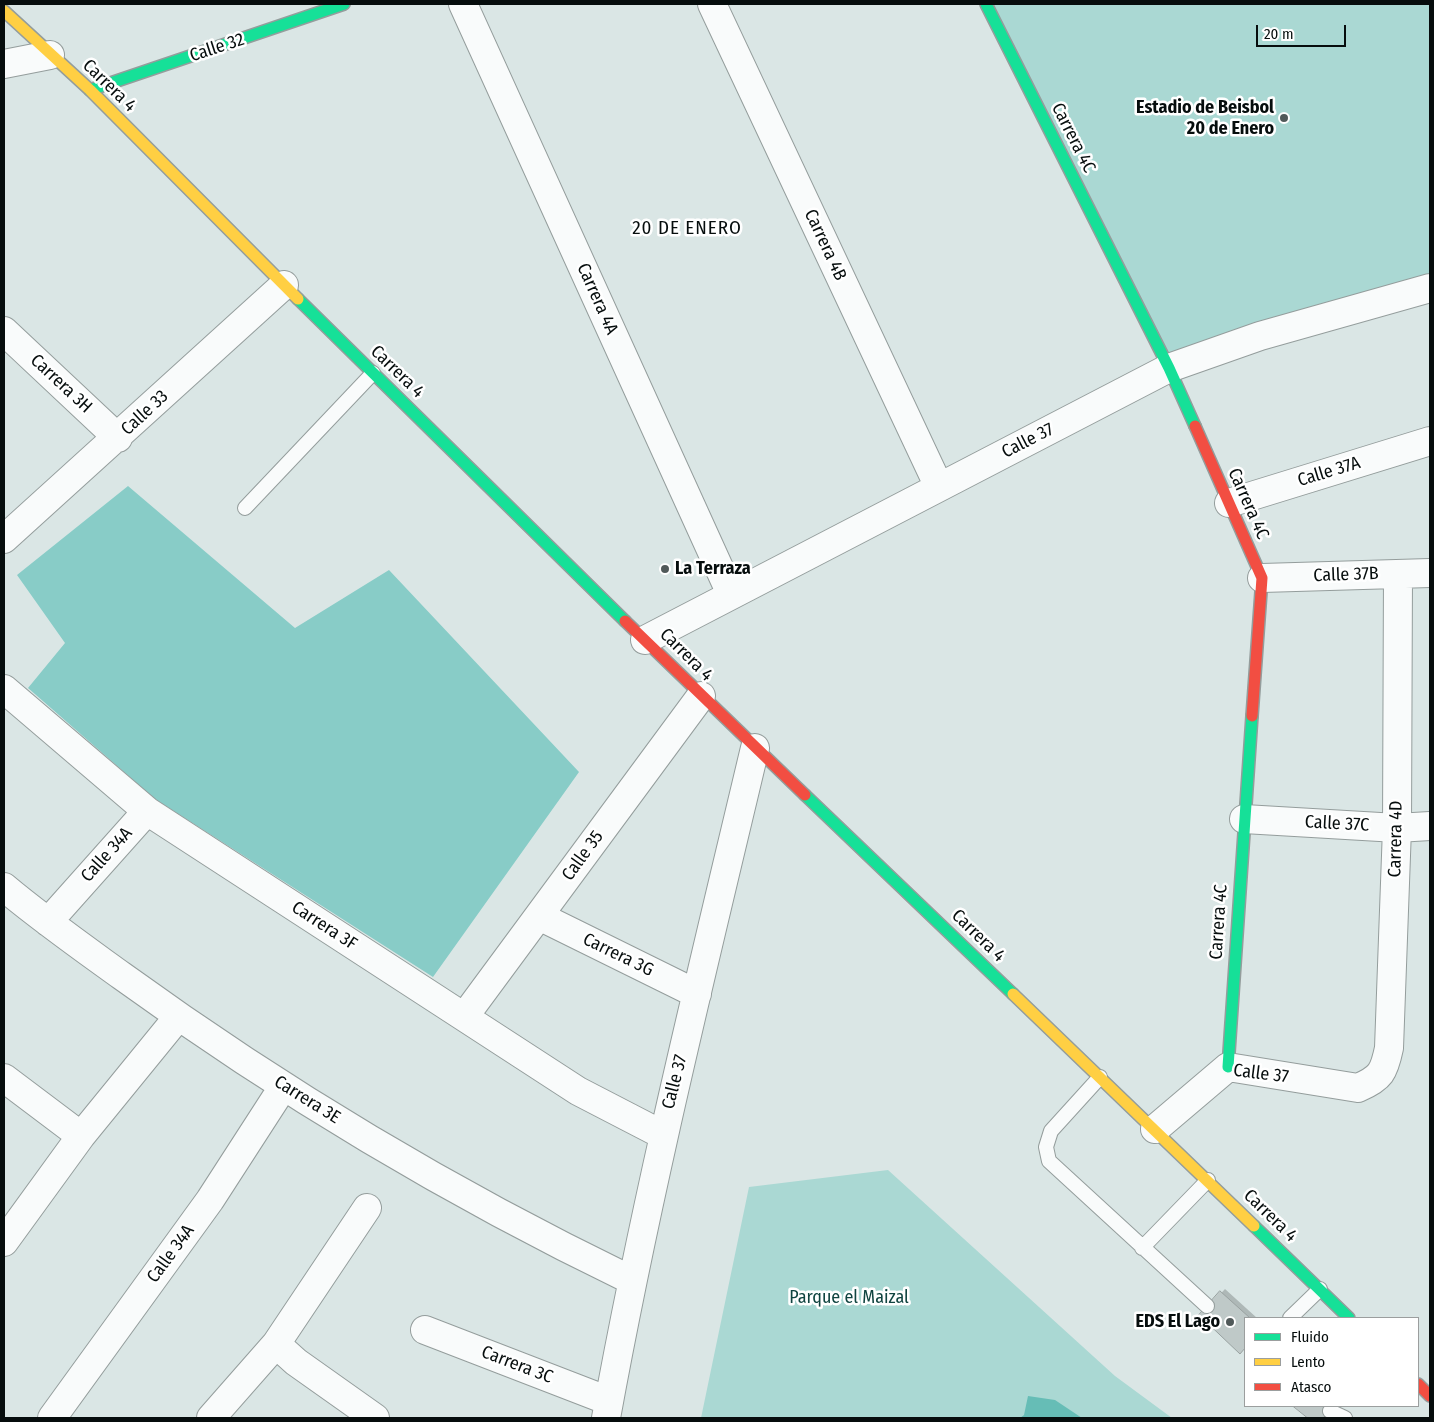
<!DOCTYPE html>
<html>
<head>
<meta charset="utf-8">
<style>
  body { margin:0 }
  #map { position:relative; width:1434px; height:1422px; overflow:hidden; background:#dae6e5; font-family:"Fira Sans Condensed",sans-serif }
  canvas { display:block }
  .frame { position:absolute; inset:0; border:5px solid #060d0d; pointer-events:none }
  .legend { position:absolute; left:1244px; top:1317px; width:175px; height:90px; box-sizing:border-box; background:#fff; border:1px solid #9b9e9e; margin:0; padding:6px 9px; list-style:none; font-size:15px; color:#060d0d }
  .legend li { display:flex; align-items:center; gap:10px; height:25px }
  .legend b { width:25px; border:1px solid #9b9e9e }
  .scale { position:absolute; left:1256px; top:25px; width:90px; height:22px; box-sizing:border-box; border:2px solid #060d0d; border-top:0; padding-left:6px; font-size:15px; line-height:18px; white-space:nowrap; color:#060d0d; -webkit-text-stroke:4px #fff; paint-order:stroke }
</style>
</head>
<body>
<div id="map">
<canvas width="1434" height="1422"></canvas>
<div class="frame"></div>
<ul class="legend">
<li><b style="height:6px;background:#16e098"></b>Fluido</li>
<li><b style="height:6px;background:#ffcf43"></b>Lento</li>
<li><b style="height:6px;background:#f24e42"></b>Atasco</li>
</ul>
<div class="scale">20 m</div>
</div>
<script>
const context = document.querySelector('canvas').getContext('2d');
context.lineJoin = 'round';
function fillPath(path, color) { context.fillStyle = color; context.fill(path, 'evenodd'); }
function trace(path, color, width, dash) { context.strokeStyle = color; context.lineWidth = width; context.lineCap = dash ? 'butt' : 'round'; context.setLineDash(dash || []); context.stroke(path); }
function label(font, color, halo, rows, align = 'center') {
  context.font = font + ' "Fira Sans Condensed",sans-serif'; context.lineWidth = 5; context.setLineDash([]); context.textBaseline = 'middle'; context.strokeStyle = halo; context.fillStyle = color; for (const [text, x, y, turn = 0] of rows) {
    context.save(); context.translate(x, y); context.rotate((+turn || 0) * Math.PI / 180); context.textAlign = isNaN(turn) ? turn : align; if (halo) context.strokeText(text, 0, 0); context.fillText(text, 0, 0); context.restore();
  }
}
const green = new Path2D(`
  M986,4H1430V284L1169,368Z
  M888,1170L1115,1376L1172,1418H701L749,1187Z`);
const forest = new Path2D(`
  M128,486L295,628L389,570L579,772L433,977L155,799L28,688L65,643L17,575Z`);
const water = new Path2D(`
  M1028,1396L1055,1400L1082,1418H1020L1024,1415Z`);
const shadow = new Path2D(`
  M1225,1289L1257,1318H1245V1346L1240,1352L1201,1315Z`);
const building = new Path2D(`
  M1220,1291L1250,1318H1245V1348L1240,1354L1199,1315Z
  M1293,1406H1334L1323,1418H1308Z`);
const lane = new Path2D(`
  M245,508L373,373
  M1100,1077L1051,1131L1046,1147L1049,1161L1207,1306
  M1142,1248L1208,1180
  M1290,1318L1320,1289
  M1330,1411L1345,1418`);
const street = new Path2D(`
  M463,4L731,594
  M712,4L939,487
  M4,64L50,55
  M4,331L118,438
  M1229,503L1430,441
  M4,539L284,285
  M1262,578L1430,573
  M645,640L1169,368L1260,336L1430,288
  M4,689L147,811L578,1091L663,1135
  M1244,819L1397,828L1430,826
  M4,887C42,919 82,947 122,976C282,1092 453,1194 631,1280
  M539,916L697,994
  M48,922L147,811
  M464,1017L701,696
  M4,1078L81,1136
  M1155,1129L1228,1067L1358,1088C1381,1078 1384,1072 1389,1048L1397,828L1398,574
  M4,1242L81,1136L178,1017
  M425,1330L609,1401
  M276,1344L296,1362L375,1418
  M52,1418L210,1200L283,1087
  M211,1418L276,1344L367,1208
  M606,1418C647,1193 702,971 755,748`);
const fast = new Path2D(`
  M986,4L1169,368L1195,426
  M90,90L344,4
  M298,299L625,621
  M805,795L1013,994
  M1228,1067L1252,716
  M1254,1226L1349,1318`);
const slow = new Path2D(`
  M4,11L90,90L298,299
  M1013,994L1254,1226`);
const jam = new Path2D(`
  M1195,426L1262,578L1252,716
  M625,621L805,795
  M1418,1384L1430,1396`);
const markers = [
  [1284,118,5,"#505959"],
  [665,569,5,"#505959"],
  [1230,1322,5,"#505959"]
];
const streetNames = [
  ["Calle 32",217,48,-18],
  ["Carrera 4",109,86,44],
  ["Carrera 4C",1073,138,63],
  ["Carrera 4B",825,245,65],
  ["Carrera 4A",597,299,66],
  ["Carrera 4",397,372,44],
  ["Carrera 3H",61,384,43],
  ["Calle 33",145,413,-43],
  ["Calle 37",1028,441,-27],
  ["Calle 37A",1329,472,-17],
  ["Carrera 4C",1248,504,66],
  ["Calle 37B",1346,575,-2],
  ["Carrera 4",686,655,45],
  ["Calle 37C",1337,824,3],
  ["Carrera 4D",1396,839,-89],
  ["Calle 34A",107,855,-48],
  ["Calle 35",583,856,-54],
  ["Carrera 4C",1219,922,-86],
  ["Carrera 3F",324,926,33],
  ["Carrera 4",978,936,44],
  ["Carrera 3G",618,955,26],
  ["Calle 37",1261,1074,7],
  ["Calle 37",675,1082,-76],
  ["Carrera 3E",307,1100,32],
  ["Carrera 4",1270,1216,44],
  ["Calle 34A",171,1254,-54],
  ["Carrera 3C",517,1365,21]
];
const poiNames = [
  ["Estadio de Beisbol",1274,108],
  ["20 de Enero",1274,129],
  ["La Terraza",675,569,"left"],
  ["EDS El Lago",1220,1322]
];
const parkNames = [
  ["Parque el Maizal",849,1298]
];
const neighbourhoodNames = [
  ["20 DE ENERO",687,229]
];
fillPath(green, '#aad8d3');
fillPath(forest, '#88ccc7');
fillPath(water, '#66bdb6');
fillPath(shadow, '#0003');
fillPath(building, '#bfc9c8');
trace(building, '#98a1a0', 1);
trace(lane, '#949d9c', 16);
trace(street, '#949d9c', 30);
trace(fast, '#949d9c', 14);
trace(slow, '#949d9c', 14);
trace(jam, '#949d9c', 14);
trace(lane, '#f9fbfb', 14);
trace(street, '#f9fbfb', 28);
trace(fast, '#16e098', 11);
trace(slow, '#ffcf43', 11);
trace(jam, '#f24e42', 11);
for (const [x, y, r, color] of markers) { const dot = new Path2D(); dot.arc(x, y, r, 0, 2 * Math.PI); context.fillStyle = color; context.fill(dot); trace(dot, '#fff', 2); }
label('18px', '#060d0d', '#fff', streetNames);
label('bold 18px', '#060d0d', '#fff', poiNames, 'right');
label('18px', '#104440', '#fff', parkNames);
context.letterSpacing = '1px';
label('19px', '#060d0d', '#fff', neighbourhoodNames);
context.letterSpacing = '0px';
</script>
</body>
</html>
